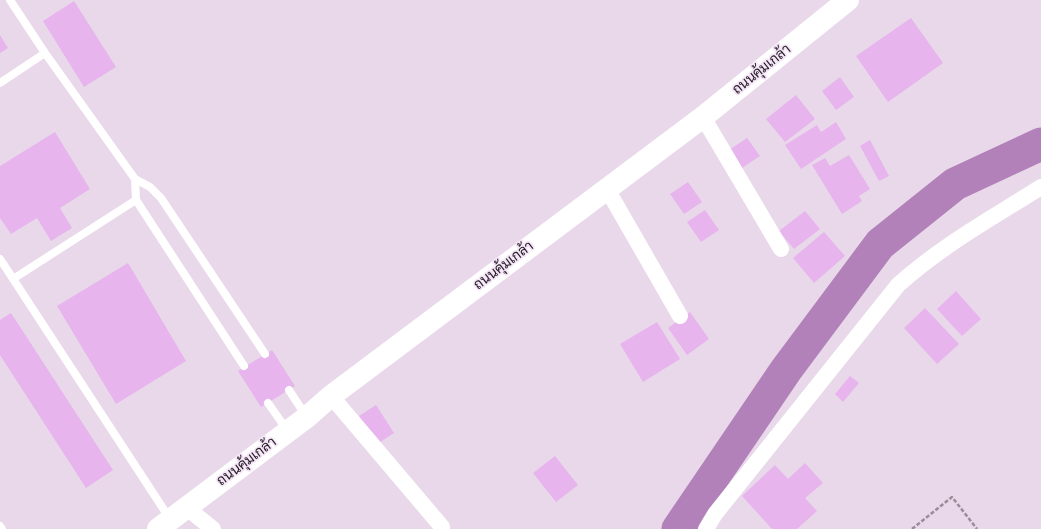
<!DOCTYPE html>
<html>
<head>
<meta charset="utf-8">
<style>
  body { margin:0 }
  canvas { display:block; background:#e8d8e9 }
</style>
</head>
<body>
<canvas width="1041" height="529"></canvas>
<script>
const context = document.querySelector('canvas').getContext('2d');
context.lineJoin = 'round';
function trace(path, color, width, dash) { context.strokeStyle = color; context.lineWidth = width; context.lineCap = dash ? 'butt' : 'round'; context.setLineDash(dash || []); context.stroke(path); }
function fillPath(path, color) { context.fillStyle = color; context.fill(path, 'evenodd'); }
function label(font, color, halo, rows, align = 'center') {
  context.font = font + ' Roboto,Sarabun,sans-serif'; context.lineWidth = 3.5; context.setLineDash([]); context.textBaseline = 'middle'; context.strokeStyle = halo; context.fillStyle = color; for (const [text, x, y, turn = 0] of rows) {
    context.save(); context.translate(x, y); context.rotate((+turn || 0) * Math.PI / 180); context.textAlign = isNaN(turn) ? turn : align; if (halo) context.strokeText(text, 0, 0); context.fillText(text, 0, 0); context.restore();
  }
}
const river = new Path2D(`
  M678,529L786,370L880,244L955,184L1041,144`);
const building = new Path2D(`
  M74,1L116,67L84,87L43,21Z
  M911,18L943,63L888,102L856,56Z
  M0,35L8,48L0,53Z
  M840,77L854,97L836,110L822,91Z
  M796,95L815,119L785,142L766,119Z
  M836,122L846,139L801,169L785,145L817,125L821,132Z
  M55,132L90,189L60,208L72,228L51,241L37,218L11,234L0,218V166Z
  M747,138L760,156L742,168L729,150Z
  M870,140L889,176L879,181L860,146Z
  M849,155L870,189L859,196L862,201L842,214L812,165L825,158L830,166Z
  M688,182L702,202L684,214L670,194Z
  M705,210L719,230L701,242L687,222Z
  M805,211L820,229L794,249L779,231Z
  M824,232L845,256L814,283L793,258Z
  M128,263L186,361L116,404L57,306Z
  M956,291L981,319L962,336L937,309Z
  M925,308L959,344L937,364L904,328Z
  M690,312L709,339L687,355L668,328Z
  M11,313L113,470L86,488L0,355V320Z
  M657,322L680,359L643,382L620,344Z
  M272,350L295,386L261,407L238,371Z
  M850,376L859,383L843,402L835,394Z
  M376,405L394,433L377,444L359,416Z
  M555,456L578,485L556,502L533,473Z
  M805,463L823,483L805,498L817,511L797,529H772L742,496L775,465L788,479Z`);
const path = new Path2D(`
  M912,529L952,497L977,529`);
const service = new Path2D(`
  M10,0L45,53L135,179
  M0,83L45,53
  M0,259L170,519
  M13,279L136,200
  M244,366L136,200L135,179L150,187L161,198L265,354
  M289,390L306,416
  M268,403L287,430
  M0,526L2,529`);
const minor = new Path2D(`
  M703,117L781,249
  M607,189L680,316
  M331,396L442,527
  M187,508L213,529
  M706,529L715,514L898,285C941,246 992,218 1041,187`);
const secondary = new Path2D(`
  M158,529L307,417L331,396L703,117L848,0`);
const streetNames = [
  ["ถนนคุ้มเกล้า",762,70,-39],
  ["ถนนคุ้มเกล้า",504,266,-37],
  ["ถนนคุ้มเกล้า",247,462,-37]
];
trace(river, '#b281b9', 33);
fillPath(building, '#e7b4ee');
trace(path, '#998d9a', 2.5, [4, 2]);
trace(service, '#fff', 8);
trace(minor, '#fff', 16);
trace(secondary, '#fff', 22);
label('14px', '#211b22', '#f5e5f7', streetNames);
</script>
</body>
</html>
